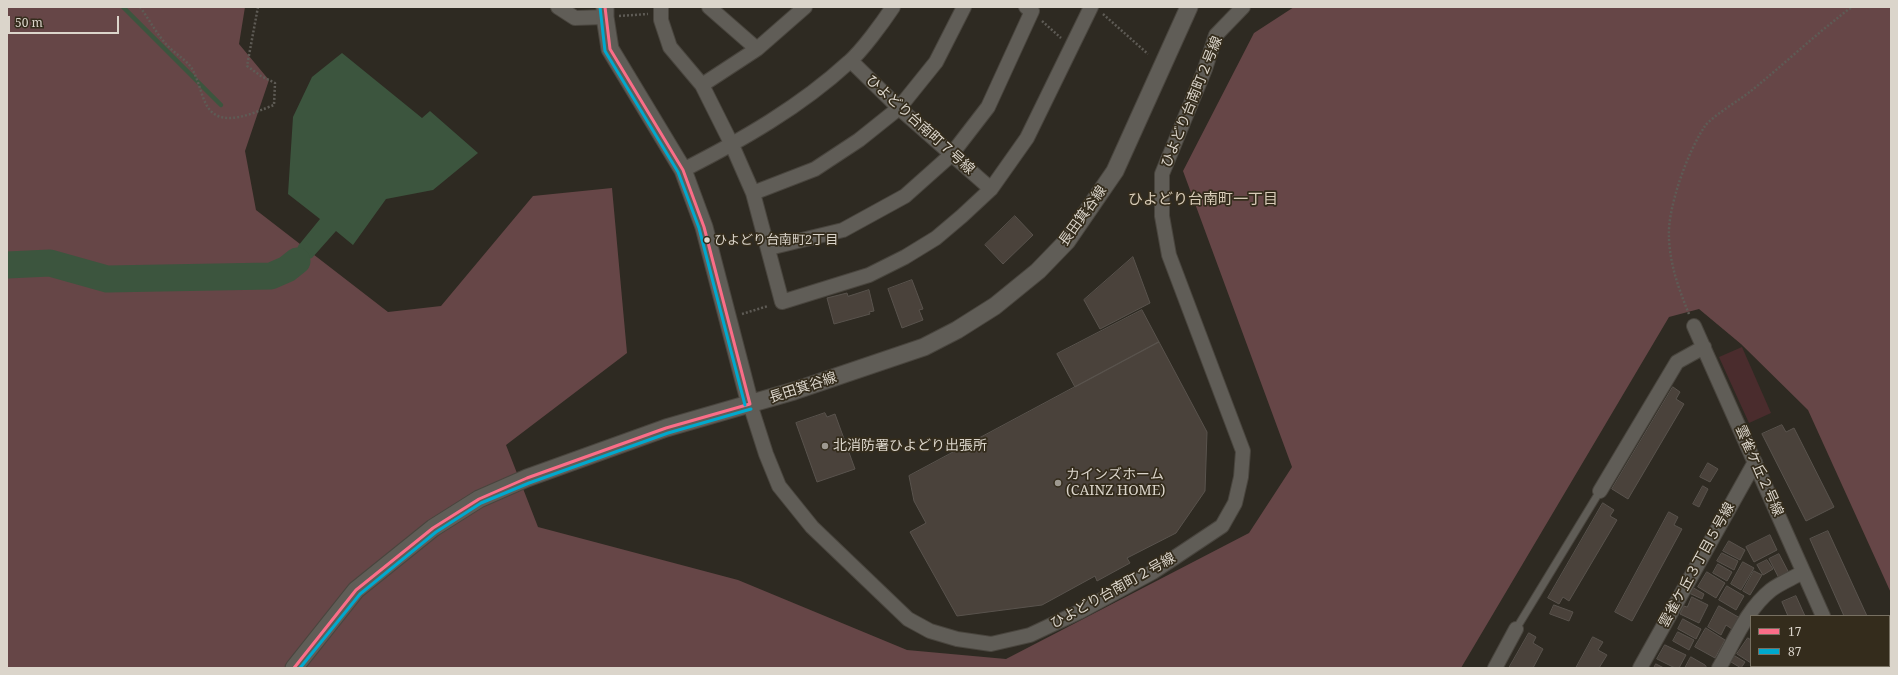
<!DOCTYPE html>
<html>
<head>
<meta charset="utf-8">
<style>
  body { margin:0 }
  #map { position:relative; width:1898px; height:675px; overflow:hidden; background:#2e2a22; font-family:"Noto Serif",serif }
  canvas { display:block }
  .frame { position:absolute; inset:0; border:8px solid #dbd5cb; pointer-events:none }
  .legend { position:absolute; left:1750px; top:615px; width:140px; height:52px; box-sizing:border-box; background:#342c1c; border:1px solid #777062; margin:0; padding:5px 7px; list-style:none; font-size:12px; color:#dbd5cb }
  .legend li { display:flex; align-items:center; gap:8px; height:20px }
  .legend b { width:20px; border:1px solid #777062 }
  .scale { position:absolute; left:8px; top:16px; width:111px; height:18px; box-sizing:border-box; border:2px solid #dbd5cb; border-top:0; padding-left:5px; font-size:12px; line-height:14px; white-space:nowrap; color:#dbd5cb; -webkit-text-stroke:3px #342c1c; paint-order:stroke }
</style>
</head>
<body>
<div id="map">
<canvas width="1898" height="675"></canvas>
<div class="frame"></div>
<ul class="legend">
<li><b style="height:5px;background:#fb6d88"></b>17</li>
<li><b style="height:5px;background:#00a9ce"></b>87</li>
</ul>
<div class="scale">50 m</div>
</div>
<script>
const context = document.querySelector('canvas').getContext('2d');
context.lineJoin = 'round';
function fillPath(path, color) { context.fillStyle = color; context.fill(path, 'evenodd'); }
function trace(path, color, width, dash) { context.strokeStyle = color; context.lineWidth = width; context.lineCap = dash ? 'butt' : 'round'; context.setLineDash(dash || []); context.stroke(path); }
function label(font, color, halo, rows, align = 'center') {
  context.font = font + ' "Noto Serif","Noto Sans JP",serif'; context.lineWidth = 3.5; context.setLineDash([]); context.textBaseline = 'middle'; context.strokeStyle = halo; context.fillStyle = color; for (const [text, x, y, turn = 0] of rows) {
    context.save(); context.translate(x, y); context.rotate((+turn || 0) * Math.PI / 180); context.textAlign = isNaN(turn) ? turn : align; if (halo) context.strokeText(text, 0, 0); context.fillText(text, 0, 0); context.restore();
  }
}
const green = new Path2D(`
  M1742,347L1771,413L1749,423L1719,357Z`);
const forest = new Path2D(`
  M7,7H245L239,44L269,80L245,151L256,210L388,312L441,306L533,196L612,188L627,353L506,445L538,527L738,580L907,650L1006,659L1249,533L1292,467L1183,171L1254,33L1294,7H1891V593L1808,410L1741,344L1699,309L1669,317L1461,668H7Z`);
const water = new Path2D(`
  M342,53L422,118L430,111L478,153L433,190L386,199L353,245L336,231L312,258L300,262L295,259L298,246L320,219L288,194L293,117L312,77Z`);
const stream = new Path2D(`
  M123,7L221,105`);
const river = new Path2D(`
  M7,265L50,263L107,279L271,276L287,269L297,261`);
const building = new Path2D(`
  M1015,216L1033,235L1003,264L985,245Z
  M1133,257L1150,303L1100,329L1084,300Z
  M912,280L923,309L919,310L923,320L902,328L888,289Z
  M869,290L874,311L869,312L870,314L834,324L827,298L847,293L848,296Z
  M1142,310L1159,342L1075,387L1057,354Z
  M1159,342L1207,432L1205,491L1176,533L1127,558L1130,563L1097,581L1095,576L1042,605L957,616L910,532L926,523L914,501L909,476Z
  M1673,387L1680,392L1676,399L1684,404L1628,499L1612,489Z
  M825,413L827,417L835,414L855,469L817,482L796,423Z
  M1782,425L1786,432L1794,428L1834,507L1806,521L1762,434Z
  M1708,463L1718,469L1710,482L1700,477Z
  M1703,486L1708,489L1699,507L1693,504Z
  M1603,503L1614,510L1610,516L1617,520L1569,601L1563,597L1559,604L1548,598Z
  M1669,512L1678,517L1674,525L1682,529L1632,621L1615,612Z
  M1828,531L1867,616H1844L1810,539Z
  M1770,535L1777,550L1754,562L1746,547Z
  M1729,541L1745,550L1740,560L1723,551Z
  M1722,553L1738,561L1734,570L1717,561Z
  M1779,554L1790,575L1780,580L1769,559Z
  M1767,560L1773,569L1763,575L1757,565Z
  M1743,562L1754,568L1741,590L1731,584Z
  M1718,564L1732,572L1727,581L1713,573Z
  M1754,571L1762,575L1750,595L1743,591Z
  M1707,572L1725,583L1716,598L1698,587Z
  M1727,586L1744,596L1736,610L1719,600Z
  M1692,587L1704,594L1702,599L1689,593Z
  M1796,596L1805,616H1788L1782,602Z
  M1692,597L1708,605L1699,623L1680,614L1684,606L1687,607Z
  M1554,605L1573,612L1569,621L1550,614Z
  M1719,606L1740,618L1732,629L1726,625L1721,635L1708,627Z
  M1683,619L1701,629L1696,639L1678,629Z
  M1706,628L1725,640L1715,658L1695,647Z
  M1678,632L1694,640L1689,650L1673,641Z
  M1529,633L1536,637L1533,643L1543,649L1533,668H1509Z
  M1593,637L1603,642L1598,650L1607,655L1599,668H1576Z
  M1748,638L1751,640V663L1737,654Z
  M1665,645L1686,655L1679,668H1675L1657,659Z
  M1735,656L1745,662L1741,668L1731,662Z
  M1691,657L1705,665L1707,668H1685Z
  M1656,664L1664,668H1654Z
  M1766,666H1786L1787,667L1764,668Z
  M1868,666H1887L1888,668H1865Z`);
const path = new Path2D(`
  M140,7C149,19 156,33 166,44C174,53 184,58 191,67C198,78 200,92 206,104C219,131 255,112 274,105L275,83L261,76L247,66L258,7
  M1103,14L1148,54
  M619,16L648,14
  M1042,21L1061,38
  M742,314L768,306
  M1689,314C1679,290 1670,265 1669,238C1667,208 1688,151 1705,126C1711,117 1741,99 1751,91C1784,64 1815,35 1849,9L1853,7`);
const service = new Path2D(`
  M1516,629L1600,491`);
const minor = new Path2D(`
  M558,7L575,18L605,17
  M661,7V20L670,47L702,85L732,145L753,193L782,302L869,275L905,257L936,238L962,216L991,189L1027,138L1091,7
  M709,7L757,49
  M851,61L899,108L991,189
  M702,85L757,49L805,7
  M683,170C742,140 800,107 849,62C862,51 883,22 893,7
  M753,193L815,169L859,140L899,108L936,62L964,7
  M769,248L843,230L905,196L951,155L988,107L1032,11L1026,7
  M1694,326L1823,616
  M750,404L766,454L779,486L812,527L908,619L930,631L957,639L991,644L1030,635L1079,612L1153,572L1222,526L1235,503L1241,477L1243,451L1169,255L1162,216V174L1205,69L1216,35L1243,7
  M1600,491L1677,362L1704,347
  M1845,666L1846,668
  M1495,668L1516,629
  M1640,668L1755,462
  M1719,668C1734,642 1747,609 1771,590C1780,583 1793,578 1803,572
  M1813,668L1815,666`);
const tertiary = new Path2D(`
  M605,7V17L610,49L683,170L704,227L750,404
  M294,668L356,590L433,528L479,499L527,478L666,428L794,391L924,347L957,330L995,306L1038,271L1067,241L1115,171L1189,7`);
const bus1 = new Path2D(`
  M605,7L610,49L683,170L704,227L750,404
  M294,668L356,590L433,528L479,499L527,478L666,428L750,404`);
const bus2 = new Path2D(`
  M600,7L605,51L678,172L699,228L745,405
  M300,668L360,594L436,532L481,503L529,483L668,433L751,409`);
const markers = [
  [707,240,3.5,"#dbd5cb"],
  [825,446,4,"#9e9990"],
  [1058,483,4,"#9e9990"]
];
const busNames = [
  ["ひよどり台南町2丁目",714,240]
];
const streetNames = [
  ["ひよどり台南町２号線",1192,102,-68],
  ["ひよどり台南町７号線",920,125,42],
  ["長田箕谷線",1083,216,-54],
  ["長田箕谷線",803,388,-18],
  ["雲雀ケ丘２号線",1759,471,66],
  ["雲雀ケ丘３丁目５号線",1697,565,-61],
  ["ひよどり台南町２号線",1113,591,-29]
];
const poiNames = [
  ["北消防署ひよどり出張所",833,446],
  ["カインズホーム",1066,475],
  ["(CAINZ HOME)",1066,491]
];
const neighbourhoodNames = [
  ["ひよどり台南町一丁目",1203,200]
];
fillPath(green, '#4a2c2d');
fillPath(forest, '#664647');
fillPath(water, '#3c553e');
trace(stream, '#3c553e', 4.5);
trace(river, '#3c553e', 27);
fillPath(building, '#4a423b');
trace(building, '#59534d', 1);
trace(service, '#49453e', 9);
trace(minor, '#49453e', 16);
trace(tertiary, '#49453e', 19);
trace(path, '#5e5b55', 2.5, [2, 2]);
trace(service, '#605d57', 7);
trace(minor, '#605d57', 14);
trace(tertiary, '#605d57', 17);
trace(bus1, '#fb6d88', 3);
trace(bus2, '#00a9ce', 3);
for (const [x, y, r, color] of markers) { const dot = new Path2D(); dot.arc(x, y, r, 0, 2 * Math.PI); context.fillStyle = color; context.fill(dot); trace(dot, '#342c1c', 1.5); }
label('13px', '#dbd5cb', '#342c1c', busNames, 'left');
label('14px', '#dbd5cb', '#342c1c', streetNames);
label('14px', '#dbd5cb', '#342c1c', poiNames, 'left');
label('15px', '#d8ccb8', '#342c1c', neighbourhoodNames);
</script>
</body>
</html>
